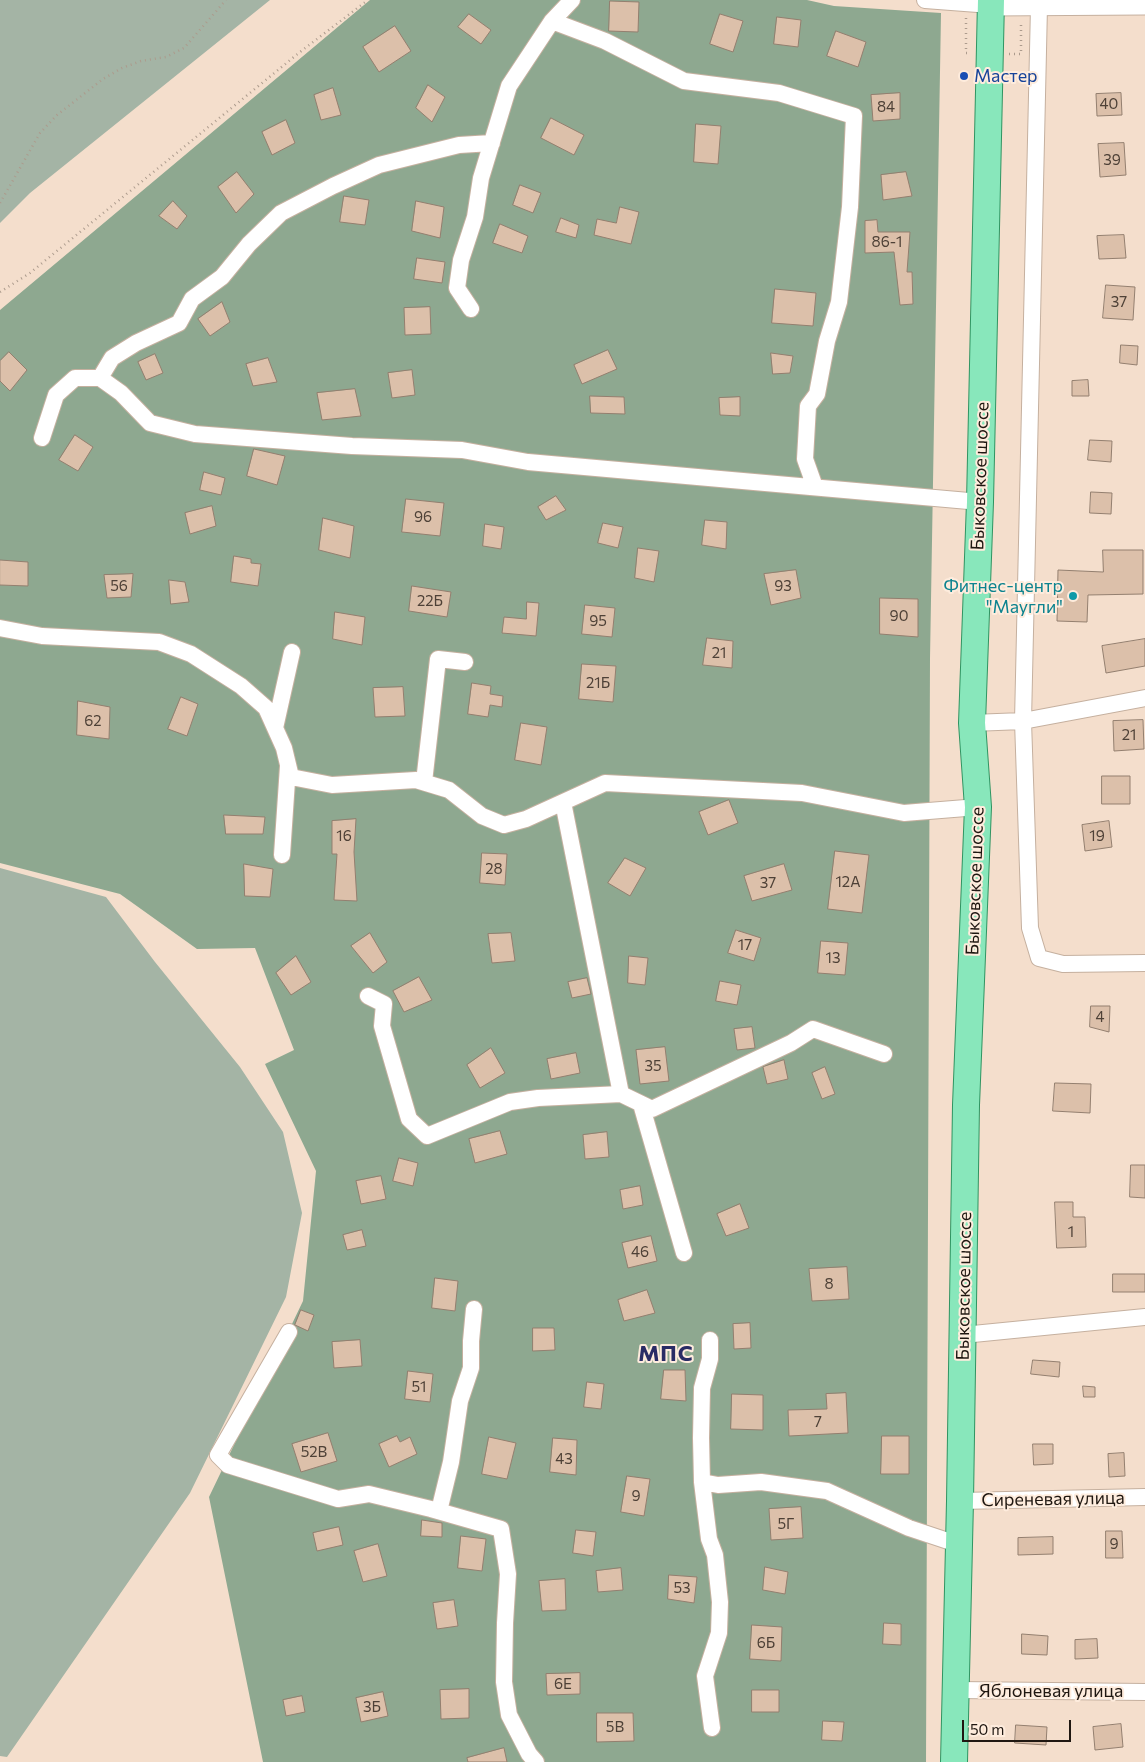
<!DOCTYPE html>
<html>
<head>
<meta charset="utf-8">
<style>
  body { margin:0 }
  #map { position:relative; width:1145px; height:1762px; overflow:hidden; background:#f4decc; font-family:Commissioner,sans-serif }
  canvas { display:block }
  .scale { position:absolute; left:962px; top:1720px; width:109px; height:22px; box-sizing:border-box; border:2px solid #1f1711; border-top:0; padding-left:6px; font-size:15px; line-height:18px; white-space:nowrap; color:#1f1711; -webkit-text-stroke:4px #feecdd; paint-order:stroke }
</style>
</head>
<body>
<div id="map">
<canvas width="1145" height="1762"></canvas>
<div class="scale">50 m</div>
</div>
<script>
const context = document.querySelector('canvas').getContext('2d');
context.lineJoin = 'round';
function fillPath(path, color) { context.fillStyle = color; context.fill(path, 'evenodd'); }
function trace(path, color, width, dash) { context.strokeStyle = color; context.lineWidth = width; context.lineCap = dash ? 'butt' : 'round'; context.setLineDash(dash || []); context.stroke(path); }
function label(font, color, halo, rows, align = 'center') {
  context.font = font + ' Commissioner,sans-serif'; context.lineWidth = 4; context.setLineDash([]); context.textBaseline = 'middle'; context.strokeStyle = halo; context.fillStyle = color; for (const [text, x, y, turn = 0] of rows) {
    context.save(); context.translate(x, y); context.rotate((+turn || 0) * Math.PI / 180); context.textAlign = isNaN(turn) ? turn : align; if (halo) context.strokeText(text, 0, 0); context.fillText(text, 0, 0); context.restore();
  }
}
const green = new Path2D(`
  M0,0H270L30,193L0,223Z
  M0,868L106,897L155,962L240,1067L283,1132L302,1213L286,1297L190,1493L7,1757L0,1756Z`);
const forest = new Path2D(`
  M370,0H807L834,6L941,13L930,658L926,1762H263L209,1497L303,1301L316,1171L265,1064L294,1050L255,948L197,949L120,894L0,863V310Z`);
const building = new Path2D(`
  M610,1L639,2L638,32L609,31Z
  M469,14L491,30L481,44L458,27Z
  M720,14L743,21L733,52L710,44Z
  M777,17L801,20L798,47L774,44Z
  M395,26L411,51L379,72L363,47Z
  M836,31L866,42L858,67L827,56Z
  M428,85L445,97L432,122L416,108Z
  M333,88L341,115L321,120L314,95Z
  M900,93V119L873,121L871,95Z
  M1121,93L1122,115L1097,116L1096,94Z
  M551,118L584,135L574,155L541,138Z
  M286,120L295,143L272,155L262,132Z
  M696,124L721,126L718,164L694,162Z
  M1124,143L1126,175L1100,177L1098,144Z
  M237,172L254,194L236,213L218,187Z
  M906,172L912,196L883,200L881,175Z
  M520,185L541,193L533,213L513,205Z
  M344,196L369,200L365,225L340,222Z
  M173,201L187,216L177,229L159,216Z
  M416,201L444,207L440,238L412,231Z
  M620,207L639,212L631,244L594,235L597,219L616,223Z
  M561,218L579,225L576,238L556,232Z
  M877,220L878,232H910L907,272H912L913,304L900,305L894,252L865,253V221Z
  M500,224L528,236L522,253L493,243Z
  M1124,235L1126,258L1099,259L1097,236Z
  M417,258L445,262L442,283L414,279Z
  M1106,285L1135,287L1133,320L1103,318Z
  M775,289L816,293L813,326L772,323Z
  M222,302L230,322L210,336L198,319Z
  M430,307L431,334L405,335L404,308Z
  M1121,345L1138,346L1137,365L1120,363Z
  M608,350L617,369L582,384L574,365Z
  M9,352L27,370L10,391L0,381V361Z
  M771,353L793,356L790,373L773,374Z
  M155,354L163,373L146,380L138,362Z
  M268,358L277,382L253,386L246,364Z
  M412,370L415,395L392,398L388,373Z
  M1088,380L1089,396H1072V381Z
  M355,389L361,416L322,420L317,393Z
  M590,396L624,397L625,414L591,413Z
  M740,397V416L720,415L719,398Z
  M75,435L93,447L78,471L59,460Z
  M1090,440L1112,441L1111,462L1088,460Z
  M254,449L285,456L277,485L247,476Z
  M204,472L225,478L221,495L200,490Z
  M1091,492L1112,493L1111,514L1090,513Z
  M556,496L566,510L546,520L538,507Z
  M406,499L444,503L440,536L402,532Z
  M212,506L216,526L190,534L185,513Z
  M323,518L354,526L350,558L319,550Z
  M705,520L727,522L726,549L702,545Z
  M603,523L623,527L618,548L598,543Z
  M485,524L504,527L501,549L483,546Z
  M638,548L659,551L654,582L635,578Z
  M1103,550H1143V594L1088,595L1087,622L1057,621L1058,570L1103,572Z
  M234,556L251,559V563L261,564L258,586L231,582Z
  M0,560L28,562V586L0,585Z
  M796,570L801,598L771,605L764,574Z
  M133,574L131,597L107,598L104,575Z
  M169,580L185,582L189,602L171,604Z
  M412,586L451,592L447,617L409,611Z
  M880,598L918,599V637L880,634Z
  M527,602L539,603L536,636L502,633L504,617L526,619Z
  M585,605L615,608L612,637L582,634Z
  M335,612L365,617L362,645L333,639Z
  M707,638L733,641L732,668L703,665Z
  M1145,639V666L1106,673L1102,646Z
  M582,664L616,666L613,702L579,699Z
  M472,683L491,686L490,694L503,696L502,707L490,705L488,717L468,714Z
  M403,687L405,716L375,717L373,688Z
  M181,697L198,704L187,736L168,729Z
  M78,701L110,707L109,739L77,735Z
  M1143,720L1144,749L1114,751L1113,721Z
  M521,723L547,727L541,765L515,760Z
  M1102,776H1130V804H1102Z
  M729,800L738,823L708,835L699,812Z
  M224,815L265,817L263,834H226Z
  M356,819L354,852L357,901L334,900L337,854H332V821Z
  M1109,821L1112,847L1085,851L1082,825Z
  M835,851L869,855L862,913L828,909Z
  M482,853L507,854L505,885L480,883Z
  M625,858L646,868L630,896L608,883Z
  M244,864L273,869L270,897L245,896Z
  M784,864L792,890L752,901L744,876Z
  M736,930L761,938L754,961L728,953Z
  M370,933L387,962L373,973L351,946Z
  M511,933L515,961L492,963L488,934Z
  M821,941L848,943L845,975L818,973Z
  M296,956L311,982L291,995L276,973Z
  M629,956L648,958L645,985L628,983Z
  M419,977L432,1000L404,1012L393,991Z
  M587,978L591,994L572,998L568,982Z
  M720,981L741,985L737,1005L716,1001Z
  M1091,1006H1110L1109,1032L1090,1027Z
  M752,1027L755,1048L737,1050L734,1029Z
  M665,1047L669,1081L640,1084L636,1050Z
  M491,1048L505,1073L480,1088L467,1065Z
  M576,1053L580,1073L551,1079L547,1059Z
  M784,1060L788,1079L767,1084L763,1067Z
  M825,1067L835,1094L822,1099L812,1073Z
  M1055,1083L1091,1084L1090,1113L1053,1111Z
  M500,1131L507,1154L475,1163L469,1139Z
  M607,1132L609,1157L585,1159L583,1135Z
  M399,1158L418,1163L413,1186L393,1181Z
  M1131,1165H1145V1198L1130,1197Z
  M381,1176L386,1199L361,1204L356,1181Z
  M640,1186L643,1205L623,1209L620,1190Z
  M1055,1202H1073V1217H1085L1086,1247L1057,1248Z
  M740,1204L749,1228L726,1236L717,1214Z
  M362,1230L366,1246L347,1250L343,1235Z
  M651,1236L657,1261L628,1268L622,1243Z
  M847,1267L849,1299L812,1301L809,1269Z
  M1113,1274H1145V1292H1113Z
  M435,1278L458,1281L455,1311L432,1308Z
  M647,1290L655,1313L624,1321L618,1300Z
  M301,1310L314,1315L308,1331L295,1325Z
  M750,1323L751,1348L734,1349L733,1324Z
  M533,1328H554L555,1350L533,1351Z
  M360,1340L362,1366L334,1368L332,1342Z
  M1033,1360L1060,1362L1059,1377L1031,1374Z
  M664,1370H685L686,1401L661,1399Z
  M408,1371L433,1374L430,1402L405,1399Z
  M587,1382L604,1384L601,1409L584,1407Z
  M1083,1386L1095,1387V1397H1084Z
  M846,1393L848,1433L789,1436L788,1410L827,1409L826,1394Z
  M732,1394L763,1395V1430L731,1429Z
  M328,1433L337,1461L301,1472L292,1444Z
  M397,1436L400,1442L410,1437L417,1454L389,1467L379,1444Z
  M882,1436H909V1474H881Z
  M489,1437L516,1443L507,1479L482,1474Z
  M553,1438L577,1440L576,1475L550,1472Z
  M1033,1444H1053V1464L1034,1465Z
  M1124,1453L1125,1476L1109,1477L1108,1454Z
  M627,1476L650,1479L644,1516L621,1512Z
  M801,1507L803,1538L771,1540L769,1509Z
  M422,1520L442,1523V1537L421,1536Z
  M339,1527L343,1545L317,1551L313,1533Z
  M576,1530L596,1532L593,1556L573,1553Z
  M1106,1531H1122L1123,1558H1106Z
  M461,1536L486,1539L482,1571L458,1568Z
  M1053,1537V1554L1018,1555V1538Z
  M378,1544L387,1576L363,1582L354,1551Z
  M765,1567L788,1572L785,1594L763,1590Z
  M621,1568L623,1590L598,1592L596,1571Z
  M669,1575L697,1577L694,1603L668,1599Z
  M565,1579L566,1610L542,1611L539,1581Z
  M454,1600L458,1626L437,1629L433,1603Z
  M884,1623L901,1624V1645L883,1644Z
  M752,1625L782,1627L781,1661L750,1659Z
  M1022,1634L1048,1636L1047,1655L1022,1654Z
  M1097,1639L1098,1658L1075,1659V1640Z
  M580,1673V1694L547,1695L546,1674Z
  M469,1689V1718L441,1719L440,1690Z
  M752,1690H779V1712H752Z
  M383,1692L388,1716L361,1722L356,1698Z
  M302,1696L305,1712L286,1716L283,1700Z
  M597,1713H633L634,1741L597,1742Z
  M823,1721L844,1722L842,1741L822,1740Z
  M1121,1724L1123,1747L1095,1750L1093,1727Z
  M1016,1725L1047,1727L1046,1745L1015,1743Z
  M504,1748L507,1762H468L467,1758Z`);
const path = new Path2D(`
  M966,18V53H971
  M1009,54H1021V21
  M0,203L40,133L57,115L103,79L122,68L141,61L166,57L184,48L226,0
  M0,292L30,273L300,52L368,0`);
const minor = new Path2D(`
  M925,0L991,5
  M1039,6L1023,721L1030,928L1039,958L1063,964L1145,963
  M552,21L605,41L684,81L779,93L854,116L850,207L839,302L827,341L817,394L808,406L805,459L815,487
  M471,309L457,288L461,260L475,217L481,178L509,86L552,21L572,0
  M100,378L121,393L150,423L195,434L352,446L462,450L528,462L980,502
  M42,438L56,395L75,378H100L112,358L136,343L179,323L192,299L222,277L249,244L281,213L333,186L379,165L459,145L492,143
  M0,628L42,636L159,642L191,654L241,686L266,708L284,748L291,777L332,785L416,780L449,790L482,816L504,825L526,819L605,783L802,793L904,813L978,807
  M972,723L1023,721L1145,698
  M275,728L292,652
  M424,782L438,659L465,662
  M563,802L621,1094L652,1109L791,1043L813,1029L884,1054
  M282,855L288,766
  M368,996L384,1004L382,1026L409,1119L427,1136L510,1102L538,1098L621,1094
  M641,1104L684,1253
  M289,1332L218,1455L228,1465L338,1499L369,1494L431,1509L501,1529L508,1574L505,1623L504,1682L509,1715L529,1754L536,1762
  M963,1335L1145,1317
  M710,1340V1359L702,1388L701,1438L702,1482L709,1539L715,1555L720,1602L719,1633L705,1676L712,1728
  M702,1482L718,1485L761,1482L827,1491L909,1528L960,1545
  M960,1501L1145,1497
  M439,1511L451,1462L460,1401L471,1368V1341L474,1309
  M957,1690L1145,1692`);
const tertiary = new Path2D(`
  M991,5L1145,4`);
const primary = new Path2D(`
  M954,1762L960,1501L966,1105L978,807L972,723L980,502L991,0`);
const markers = [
  [964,76,5,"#1a4fb4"],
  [1073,596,5,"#0f9aa8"]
];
const numberNames = [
  ["40",1109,104],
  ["84",886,107],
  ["39",1112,160],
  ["86-1",887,242],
  ["37",1119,302],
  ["96",423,517],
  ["56",119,586],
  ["93",783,586],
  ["22Б",430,601],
  ["90",899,616],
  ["95",598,621],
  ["21",719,653],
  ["21Б",598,683],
  ["62",93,721],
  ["21",1129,735],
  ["16",344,836],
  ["19",1097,836],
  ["28",494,869],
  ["12А",848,882],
  ["37",768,883],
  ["17",745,945],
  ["13",833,958],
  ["4",1100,1017],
  ["35",653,1066],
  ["1",1071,1232],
  ["46",640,1252],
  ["8",829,1284],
  ["51",419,1387],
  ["7",818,1422],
  ["52В",314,1452],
  ["43",564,1459],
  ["9",636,1496],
  ["5Г",786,1524],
  ["9",1114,1544],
  ["53",682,1588],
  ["6Б",766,1643],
  ["6Е",563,1684],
  ["3Б",372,1707],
  ["5В",615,1727]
];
const transitNames = [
  ["Мастер",974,76]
];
const streetNames = [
  ["Быковское шоссе",980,476,-88],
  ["Быковское шоссе",975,881,-88],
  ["Быковское шоссе",964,1286,-89],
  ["Сиреневая улица",1053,1499,-1],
  ["Яблоневая улица",1051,1691]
];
const cultureNames = [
  ["Фитнес-центр",1063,586],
  ["\"Маугли\"",1063,607]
];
const districtNames = [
  ["МПС",666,1354]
];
fillPath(green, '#a4b4a5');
fillPath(forest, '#8ea890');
fillPath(building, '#dcc0aa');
trace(building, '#937f6f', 1);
trace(minor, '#c5b09f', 18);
trace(tertiary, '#c5b09f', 23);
trace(primary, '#309462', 28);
trace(path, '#ac9b8d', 2.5, [1, 4]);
trace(minor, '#fff', 16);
trace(tertiary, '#fff', 21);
trace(primary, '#88e7bb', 26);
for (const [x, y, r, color] of markers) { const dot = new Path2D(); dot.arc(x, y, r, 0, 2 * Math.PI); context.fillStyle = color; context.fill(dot); trace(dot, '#feecdd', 2); }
label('15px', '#4e4137', null, numberNames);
label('18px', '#164399', '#feecdd', transitNames, 'left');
label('18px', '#1f1711', '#feecdd', streetNames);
label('18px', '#0d838f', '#feecdd', cultureNames, 'right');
context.letterSpacing = '1px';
label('bold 22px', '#292b65', '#feecdd', districtNames);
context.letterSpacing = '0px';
</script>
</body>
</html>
